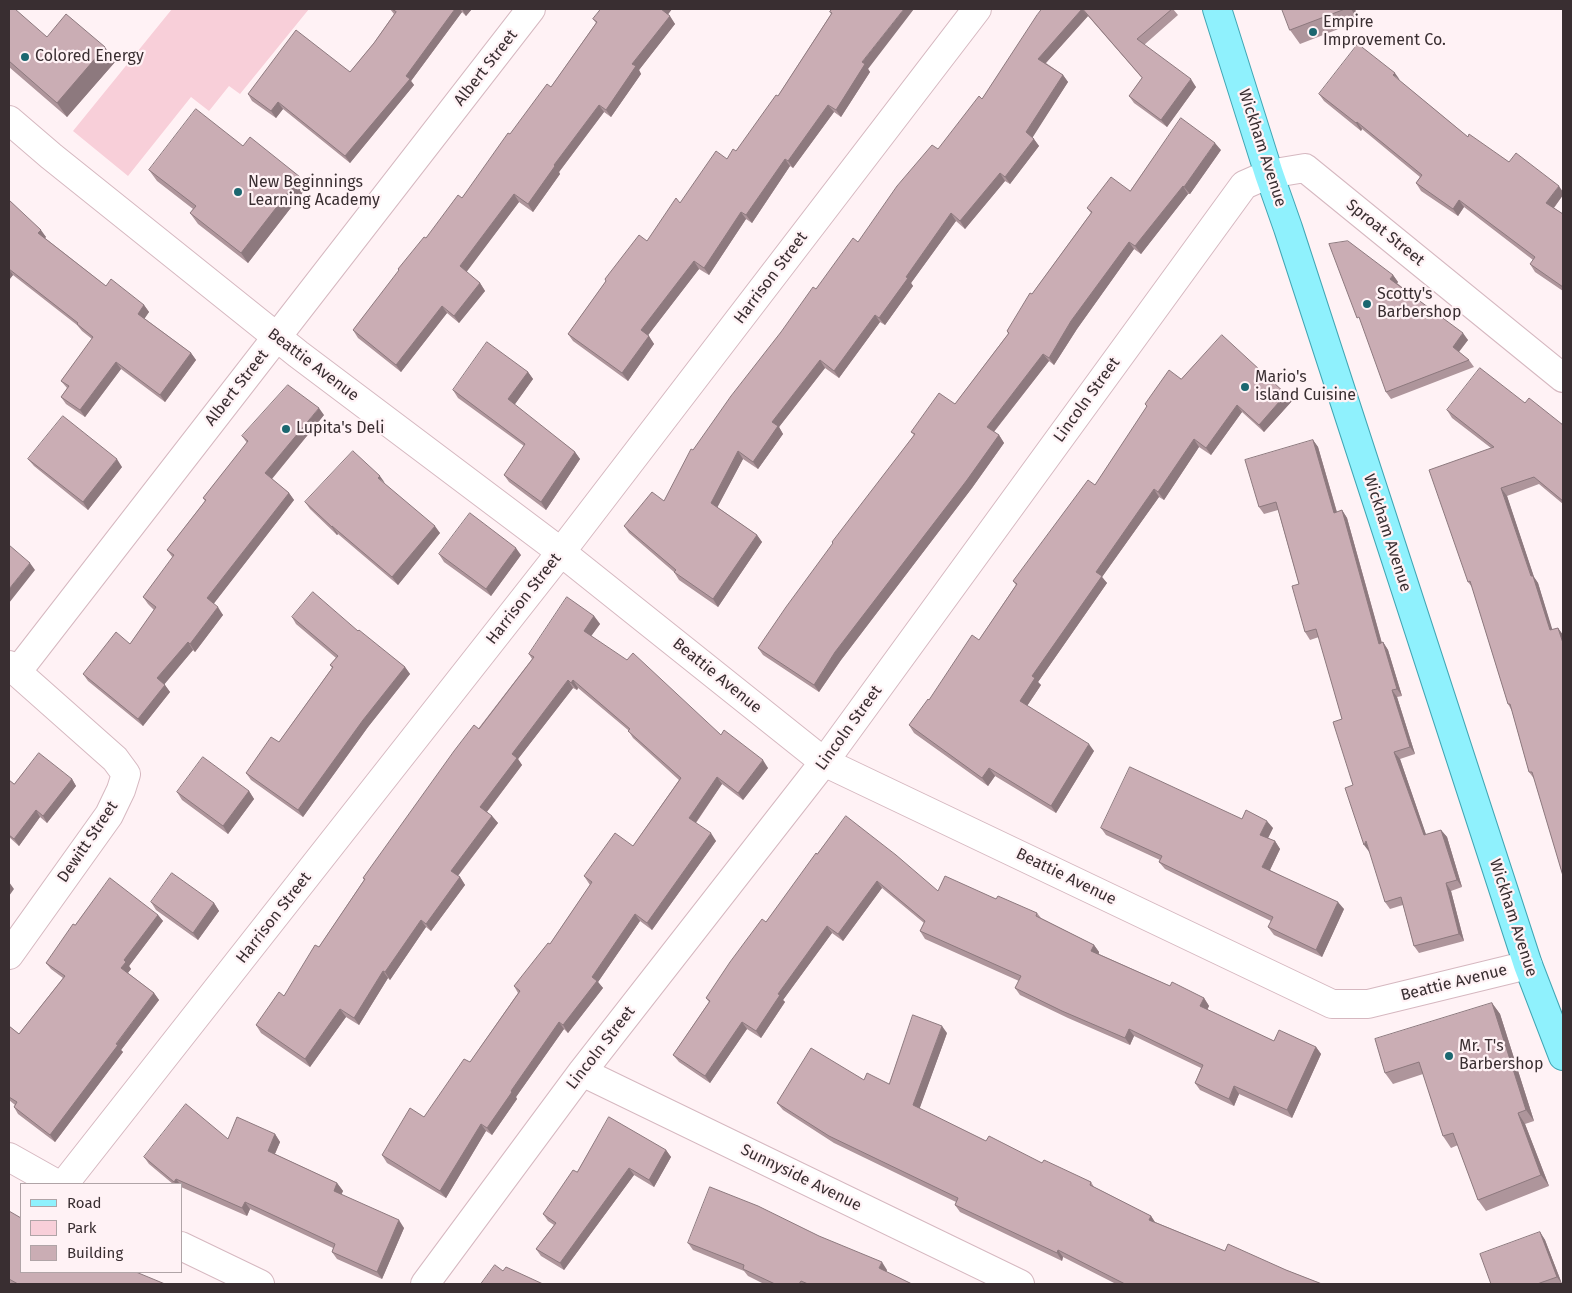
<!DOCTYPE html>
<html>
<head>
<meta charset="utf-8">
<style>
  body { margin:0 }
  #map { position:relative; width:1572px; height:1293px; overflow:hidden; background:#fff2f5; font-family:"Fira Sans",sans-serif }
  canvas { display:block }
  .frame { position:absolute; inset:0; border:10px solid #392e31; pointer-events:none }
  .legend { position:absolute; left:20px; top:1183px; width:162px; height:90px; box-sizing:border-box; background:#fff2f5; border:1px solid #b0a4a7; margin:0; padding:6px 9px; list-style:none; font-size:15px; color:#392e31 }
  .legend li { display:flex; align-items:center; gap:10px; height:25px }
  .legend b { width:25px; border:1px solid #b0a4a7 }
</style>
</head>
<body>
<div id="map">
<canvas width="1572" height="1293"></canvas>
<div class="frame"></div>
<ul class="legend">
<li><b style="height:6px;background:#8ff1fd"></b>Road</li>
<li><b style="height:14px;background:#f8cfd9"></b>Park</li>
<li><b style="height:14px;background:#caadb4"></b>Building</li>
</ul>
</div>
<script>
const context = document.querySelector('canvas').getContext('2d');
context.lineJoin = 'round';
function fillPath(path, color) { context.fillStyle = color; context.fill(path, 'evenodd'); }
function trace(path, color, width, dash) { context.strokeStyle = color; context.lineWidth = width; context.lineCap = dash ? 'butt' : 'round'; context.setLineDash(dash || []); context.stroke(path); }
function label(font, color, halo, rows, align = 'center') {
  context.font = font + ' "Fira Sans",sans-serif'; context.lineWidth = 4.5; context.setLineDash([]); context.textBaseline = 'middle'; context.strokeStyle = halo; context.fillStyle = color; for (const [text, x, y, turn = 0] of rows) {
    context.save(); context.translate(x, y); context.rotate((+turn || 0) * Math.PI / 180); context.textAlign = isNaN(turn) ? turn : align; if (halo) context.strokeText(text, 0, 0); context.fillText(text, 0, 0); context.restore();
  }
}
const green = new Path2D(`
  M172,9H309L240,94L229,86L209,111L191,97L128,176L73,131Z`);
const minor = new Path2D(`
  M9,120L51,156L298,354L561,552L824,762L1332,1004H1368L1528,965
  M9,665L115,759L126,774L121,790L109,815L9,955
  M17,672L531,9
  M582,1072L1020,1284
  M9,1157L57,1184
  M64,1184L561,552L977,9
  M181,1246L260,1284
  M425,1284L582,1072L824,762L1244,185L1269,174L1305,168L1563,378`);
const major = new Path2D(`
  M1217,9L1269,174L1288,228L1528,965L1563,1056`);
const wall = new Path2D(`
  M9,9L47,37L115,62L67,117L9,67Z
  M390,9H472L466,16L462,12L411,81L414,85L350,163L283,109L276,118L252,101L248,94L350,72L374,43L394,14Z
  M601,9H672L668,14L675,24L639,70L641,74L611,117L604,112L559,172L560,174L533,212L519,202L466,272L480,283L485,291L459,323L447,313L401,372L358,338L353,330L399,271L398,269L462,198L510,134L551,87L596,23L593,19Z
  M832,9L870,72L841,117L834,112L793,168L790,166L752,223L746,219L709,275L699,269L648,335L654,344L628,381L573,341L568,334L606,281L605,279L647,241L680,203L736,151L778,96L831,14L830,12Z
  M1042,9H1173L1178,15L1144,45L1196,87L1167,127L1134,103L1129,96L1142,78L1088,16L1046,63L1063,75L1068,82L1032,137L1039,146L1010,184L1005,181L965,229L956,221L911,283L913,286L885,325L880,322L839,378L825,368L779,427L783,434L758,469L743,459L717,507L757,535L762,542L718,607L679,580L674,572L629,533L624,526L664,501L693,450L816,289L858,242L938,149L982,99Z
  M1282,9H1355L1359,21L1300,44L1290,30Z
  M1400,81L1468,137L1563,195L1554,208L1563,214V291L1535,272L1530,264L1533,260L1464,207L1458,216L1421,191L1416,183L1420,177L1362,129L1361,131L1324,101L1319,94Z
  M243,146L307,187L248,263L198,224L190,213L193,209L157,181L149,170Z
  M1221,150L1190,194H1188L1141,254L1134,249L1077,329L1054,365L1049,361L994,432L999,435L1004,443L972,488L841,660L819,692L763,655L758,648L914,435L911,432L955,404L1008,334L1007,331L1032,294L1091,213L1087,208L1130,191Z
  M9,200L46,237L45,238L106,286L144,305L149,312L144,318L191,353L196,360L165,402L121,369L85,417L66,404L61,397L67,388L61,381L92,339L82,331L77,325L13,275L9,280Z
  M1393,275L1398,282L1397,283L1468,340L1459,352L1469,360L1474,367L1391,399L1386,392Z
  M528,372L533,379L514,405L575,452L580,459L546,510L509,482L504,475L524,446L458,398L453,390Z
  M1181,379L1292,401L1264,432L1242,412L1211,455L1199,447L1164,500L1159,497L1102,577L1107,583L1038,682L1041,685L1027,706L1094,751L1056,813L995,776L988,786L914,733L909,725L929,700L979,640L1016,585L1013,581L1095,485L1147,407L1145,404Z
  M1525,403L1563,425V504L1539,484L1507,496L1534,577L1538,583L1552,630L1558,628L1563,635V876L1535,780L1529,772L1512,711L1508,704L1472,587L1468,582L1491,448L1452,418L1447,410Z
  M324,415L272,479L289,493L294,500L213,604L223,615L195,652L193,650L164,684L170,692L143,726L88,681L83,674L130,644L154,610L148,604L143,597L173,558L167,550L205,501L203,498L247,443L242,436Z
  M1313,440L1318,447L1337,512L1342,510L1347,518L1382,643L1383,642L1388,650L1402,696L1397,697L1415,754L1400,759L1426,835L1441,830L1447,837L1462,887L1451,891L1464,941L1419,953L1414,946L1403,905L1390,909L1385,902L1353,785L1342,719L1319,637L1310,640L1305,632L1299,584L1278,510L1264,514L1259,507Z
  M28,459L122,467L88,510L34,466Z
  M385,484L440,533L398,585L338,534L337,535L310,509L305,502Z
  M439,554L521,555L491,596L444,562Z
  M594,616L600,624L591,636L721,735L768,768L743,800L722,784L696,823L716,841L652,930L640,921L598,982L603,988L568,1033L564,1029L516,1097L517,1099L492,1135L486,1131L446,1198L387,1163L382,1155L424,1117L470,1062L518,993L514,986L550,944L590,885L584,876L633,846L679,780L633,738L628,730L578,688L577,690L573,688L518,759L522,765L487,812L492,816L498,823L458,876L460,877L465,885L431,931L426,927L390,980L388,978L359,1025L346,1017L310,1067L261,1033L256,1025L284,996L319,947L364,880L363,878L532,659L529,654Z
  M292,617L358,631L405,667L410,674L368,727L303,817L251,780L246,773L279,742L332,668L330,665L336,658L296,624Z
  M72,779L76,786L47,823L40,817L19,846L9,837V780L14,784Z
  M249,791L254,799L228,834L182,800L177,792Z
  M1242,819L1273,828L1268,838L1275,841L1280,849L1270,870L1344,909L1322,957L1274,935L1268,927L1271,921L1165,869L1159,862L1160,860L1106,835L1101,828Z
  M817,854L938,891L996,899L1037,913L1041,918L1094,945L1099,952V954L1170,986L1204,998L1209,1006L1207,1010L1274,1041L1316,1047L1321,1054L1292,1118L1239,1094L1234,1106L1200,1090L1195,1083L1201,1068L1134,1036L1130,1045L1068,1018L1020,995L1015,988L1019,981L925,939L920,931L924,923L882,888L843,941L832,933L783,1000L785,1002L761,1038L747,1029L710,1083L679,1062L673,1055L709,1002L706,998L766,922Z
  M151,902L214,903L219,911L198,940L156,910Z
  M158,915L163,921L129,966L131,969L128,973L154,993L159,1000L121,1050L123,1052L55,1142L18,1114L14,1107L15,1105L9,1100V1026L19,1034L63,978L51,969L46,963L75,925Z
  M1492,1003L1500,1014L1534,1121L1525,1124L1549,1186L1486,1211L1478,1200L1458,1145L1451,1148L1443,1136L1423,1074L1393,1084L1385,1073Z
  M947,1033L919,1109L986,1141L1091,1182L1094,1187L1151,1216L1155,1222L1225,1251L1286,1270L1322,1284H1116L1063,1257L1062,1261L960,1212L955,1205L956,1202L834,1143L783,1110L777,1103L864,1080L889,1084Z
  M275,1134L280,1142L275,1154L337,1183L343,1191L341,1195L404,1228L382,1279L337,1259L332,1252L333,1248L250,1209L247,1216L181,1187V1184H173L149,1164L144,1157L228,1139Z
  M666,1150L671,1157L654,1187L634,1175L564,1270L541,1256L536,1249L554,1225L548,1221L543,1214L577,1172Z
  M9,1211L21,1272L165,1284H11L9,1283Z
  M1540,1232L1545,1240L1562,1284H1491Z
  M688,1243L887,1270L886,1272L912,1284H764L748,1276L744,1271L693,1250Z`);
const shadedWall = new Path2D(`
  M455,9H460L462,12L411,81L414,85L350,163L345,156L406,76Z
  M462,9H472L466,16Z
  M661,9H672L666,17Z
  M904,9H914L868,69L870,72L841,117L836,110L862,62Z
  M1082,9L1088,16L1043,66L1038,59Z
  M1351,9H1355L1359,21Z
  M670,16L675,24L639,70L641,74L611,117L606,110L632,64Z
  M105,47L115,62L67,117L57,103Z
  M1395,73L1400,80L1393,75Z
  M1063,75L1068,82L1031,140L1026,132Z
  M1191,79L1196,87L1167,127L1161,120Z
  M278,102L283,109L276,118L271,111Z
  M599,105L604,112L559,172L560,174L533,212L528,204L554,165Z
  M828,105L834,112L793,168L788,161Z
  M1357,122L1362,129L1361,131L1356,123Z
  M1034,139L1039,146L1010,184L1005,177Z
  M1215,143L1221,150L1190,194L1184,187Z
  M785,159L790,166L752,223L746,215Z
  M1000,173L1005,181L965,229L960,221Z
  M300,177L307,187L248,263L241,253Z
  M1183,186L1188,194L1141,254L1135,246Z
  M1559,186L1563,192V195L1552,210L1546,203Z
  M514,194L519,202L465,274L460,266Z
  M1459,200L1464,207L1458,216L1453,209Z
  M741,212L746,219L709,275L704,268Z
  M951,213L956,221L911,283L913,286L885,325L879,318L906,277Z
  M41,230L46,237L43,240L38,233Z
  M1129,242L1134,249L1077,329L1054,365L1049,358L1071,321Z
  M694,261L699,269L646,338L641,330Z
  M9,269L13,275L9,280Z
  M1393,275L1398,282L1395,286L1390,279Z
  M480,283L485,291L459,323L454,316Z
  M144,305L149,312L143,321L138,314Z
  M442,306L447,313L401,372L396,365Z
  M875,315L880,322L839,378L834,371Z
  M1463,333L1468,340L1457,354L1453,347Z
  M649,336L654,344L628,381L622,373Z
  M191,353L196,360L165,402L160,395Z
  M1043,354L1049,361L992,434L987,427Z
  M820,360L825,368L779,427L783,434L758,469L753,462L772,422Z
  M116,362L121,369L85,417L80,410Z
  M528,372L533,379L513,407L508,399Z
  M1286,394L1292,401L1264,432L1259,425Z
  M1237,405L1242,412L1211,455L1206,448Z
  M319,408L324,415L270,481L265,473Z
  M999,435L1004,443L972,488L841,660L819,692L814,685L835,652Z
  M1194,439L1199,447L1164,500L1158,492Z
  M1313,440L1318,447L1339,520L1334,513Z
  M738,451L743,459L716,510L711,503Z
  M575,452L580,459L546,510L541,502Z
  M117,459L122,467L88,510L83,502Z
  M380,476L385,483L378,478Z
  M1501,488L1507,496L1534,577L1538,583L1555,638L1550,630Z
  M1154,489L1159,497L1102,577L1107,583L1038,682L1041,685L1025,709L1020,701L1032,676L1096,572Z
  M289,493L294,500L212,606L207,598Z
  M1342,510L1347,518L1384,651L1379,644Z
  M332,526L338,534L337,535L332,527Z
  M435,526L440,533L398,585L392,577Z
  M757,535L762,542L718,607L713,599Z
  M516,548L521,555L491,596L486,589Z
  M30,563L35,570L9,603V589Z
  M218,607L223,615L195,652L190,644Z
  M594,616L600,624L589,639L584,631Z
  M1558,628L1563,635V643Z
  M188,642L193,650L163,686L157,678Z
  M1383,642L1388,650L1402,696L1397,689Z
  M405,667L410,674L368,727L303,817L298,810L363,720Z
  M568,680L573,688L518,759L522,765L485,814L480,807L512,754Z
  M573,680L578,688L577,690L571,683Z
  M165,685L170,692L143,726L138,719Z
  M1392,690L1397,697L1415,754L1410,747Z
  M1089,744L1094,751L1056,813L1051,806Z
  M1394,752L1400,759L1429,843L1424,835Z
  M763,760L768,768L743,800L738,793Z
  M989,768L995,776L988,786L982,778Z
  M717,777L722,784L694,825L689,818Z
  M72,779L76,786L47,823L43,816Z
  M249,791L254,799L228,834L223,826Z
  M36,810L40,817L19,846L14,839Z
  M492,816L498,823L456,878L451,871Z
  M1267,821L1273,828L1266,842L1260,835Z
  M1441,830L1447,837L1462,887L1457,880Z
  M711,833L716,841L652,930L647,923Z
  M1275,841L1280,849L1268,874L1262,867Z
  M1366,841L1370,853L1364,845Z
  M460,877L465,885L431,931L426,924Z
  M877,881L882,888L843,941L838,934Z
  M9,882L14,889L9,896Z
  M1446,883L1451,891L1464,941L1459,934Z
  M1338,902L1344,909L1322,957L1316,950Z
  M214,903L219,911L198,940L193,933Z
  M635,914L640,921L598,982L603,988L568,1033L563,1025L592,977Z
  M158,915L163,921L129,966L131,969L126,975L121,968L124,960Z
  M421,920L426,927L390,980L385,972Z
  M827,926L832,933L783,1000L785,1002L761,1038L756,1031L778,994Z
  M1094,945L1099,952L1097,958L1091,951Z
  M383,971L388,978L359,1025L354,1018Z
  M154,993L159,1000L121,1050L123,1052L55,1142L50,1135Z
  M1204,998L1209,1006L1205,1014L1200,1006Z
  M1492,1003L1500,1014L1534,1121L1526,1110Z
  M340,1009L346,1017L310,1067L305,1059Z
  M559,1022L564,1029L516,1097L517,1099L492,1135L487,1128L511,1091Z
  M742,1022L747,1029L710,1083L705,1076Z
  M942,1026L947,1033L918,1113L913,1105Z
  M1129,1029L1134,1036L1130,1045L1125,1038Z
  M1316,1047L1321,1054L1292,1118L1287,1110Z
  M1234,1086L1239,1094L1234,1106L1229,1099Z
  M1518,1113L1525,1124L1549,1186L1541,1175Z
  M481,1124L486,1131L446,1198L440,1191Z
  M275,1134L280,1142L273,1158L268,1151Z
  M666,1150L671,1157L654,1187L649,1180Z
  M629,1168L634,1175L564,1270L560,1263Z
  M176,1179L180,1184H176L174,1182Z
  M337,1183L343,1191L339,1199L334,1191Z
  M245,1202L250,1209L247,1216L242,1208Z
  M1151,1216L1156,1224L1149,1220Z
  M399,1220L404,1228L382,1279L377,1272Z
  M1540,1232L1545,1240L1562,1284L1557,1277Z
  M1058,1250L1063,1257L1062,1261L1057,1253Z
  M882,1262L887,1270L885,1276L879,1268Z`);
const building = new Path2D(`
  M9,9H15L47,37L66,14L105,47L57,103L9,61Z
  M392,9H455L406,76L410,79L345,156L278,102L271,111L248,94L296,30L350,72L374,43L396,12Z
  M601,9H661L670,16L632,64L636,66L606,110L599,105L554,165L555,166L528,204L514,194L460,266L480,283L454,316L442,306L396,365L353,330L399,270L398,269L424,237L426,238L458,195L462,198L508,133L510,134L547,84L551,87L597,22L593,19Z
  M832,9H904L862,62L865,64L836,110L828,105L788,161L785,159L746,215L741,212L704,268L694,261L641,330L649,336L622,373L568,334L606,281L605,279L639,235L647,241L676,198L680,203L716,151L727,159L733,149L736,151L776,95L778,96L832,13L830,12Z
  M1042,9H1082L1038,59L1063,75L1026,132L1034,139L1005,177L1000,173L960,221L951,213L906,277L908,278L879,318L875,315L834,371L820,360L772,422L778,426L753,462L738,451L711,503L757,535L713,599L674,572L676,570L624,526L652,492L664,501L691,449L693,450L731,396L781,332L813,287L816,289L853,238L858,242L897,186L932,145L938,149L979,96L982,99L1037,15Z
  M1083,9H1172L1137,39L1191,79L1161,120L1129,96L1142,78Z
  M1282,9H1345L1290,30Z
  M1358,44L1395,73L1393,75L1468,137L1469,134L1509,162L1516,153L1559,186L1546,203L1563,214V287L1530,264L1535,257L1459,200L1453,209L1416,183L1422,175L1357,122L1356,123L1319,94Z
  M196,109L243,146L250,137L300,177L241,253L190,213L196,206L149,170Z
  M1181,118L1215,143L1184,187L1183,186L1135,246L1129,242L1071,321L1049,358L1043,354L987,427L999,435L967,480L835,652L814,685L758,648L786,607L833,543L832,542L915,434L911,432L939,393L955,404L1009,333L1007,331L1030,293L1032,294L1092,212L1087,208L1111,177L1130,191Z
  M9,200L41,230L38,233L106,286L111,279L144,305L138,314L191,353L160,395L116,362L80,410L61,397L69,386L61,381L93,337L77,324L78,323L9,269Z
  M1348,241L1393,275L1390,279L1463,333L1453,347L1469,360L1386,392L1359,317L1357,318L1329,244Z
  M1222,335L1286,394L1259,425L1237,405L1206,448L1194,439L1158,492L1154,489L1096,572L1102,576L1032,676L1035,678L1020,701L1089,744L1051,806L989,768L982,778L909,725L928,699L929,700L972,635L979,640L1017,584L1013,581L1088,480L1095,485L1147,406L1145,404L1169,370L1181,379Z
  M487,342L528,372L508,399L575,452L541,502L504,475L525,444L453,390Z
  M1480,368L1525,403L1529,398L1563,425V501L1534,477L1501,488L1531,576H1533L1550,630L1558,628L1563,643V876L1532,772H1529L1510,704H1508L1470,581L1468,582L1429,470L1494,447L1447,410Z
  M288,385L319,408L265,473L289,493L207,598L218,607L190,644L188,642L157,678L165,685L138,719L83,674L116,632L130,644L156,607L143,597L174,555L167,550L206,500L203,498L248,441L242,436Z
  M63,416L117,459L83,502L28,459Z
  M1313,440L1334,513L1342,510L1379,644L1383,642L1397,689L1392,690L1410,747L1394,752L1424,835L1441,830L1457,880L1446,883L1459,934L1414,946L1401,897L1385,902L1366,841L1364,845L1345,788L1353,785L1333,722L1342,719L1316,629L1305,632L1292,586L1299,584L1276,502L1259,507L1245,460Z
  M353,451L380,476L378,478L435,526L392,577L332,526V527L305,502Z
  M470,513L516,548L486,589L439,554Z
  M9,545L30,563L9,589Z
  M313,592L358,631L359,630L405,667L363,720L298,810L246,773L271,737L279,742L333,667L330,665L338,656L292,617Z
  M567,597L594,616L584,631L627,660L633,653L721,735L724,730L763,760L738,793L717,777L689,818L711,833L647,923L635,914L592,977L597,981L563,1025L559,1022L511,1091L512,1092L487,1128L481,1124L440,1191L382,1155L410,1108L424,1117L464,1059L470,1062L520,991L514,986L548,943L550,944L592,882L584,876L615,833L633,846L681,778L628,731L630,729L573,680L571,683L568,680L512,754L517,758L480,807L492,816L451,871L460,877L426,924L421,920L385,972L383,971L354,1018L340,1009L305,1059L256,1025L279,992L284,996L315,945L319,947L365,879L363,878L454,751L474,725L479,729L534,657L529,654Z
  M39,753L72,779L43,816L36,810L14,839L9,835V780L14,784Z
  M203,757L249,791L223,826L177,792Z
  M1130,767L1242,819L1246,810L1267,821L1260,835L1275,841L1262,867L1338,902L1316,950L1268,927L1273,917L1159,862L1162,856L1101,828Z
  M846,816L896,855L938,891L945,876L996,899L998,896L1037,913L1036,916L1094,945L1091,951L1170,986L1172,982L1204,998L1200,1006L1274,1041L1279,1030L1316,1047L1287,1110L1234,1086L1229,1099L1195,1083L1203,1065L1129,1029L1125,1038L1062,1011L1015,988L1021,976L920,931L925,921L877,881L838,934L827,926L778,994L780,995L756,1031L742,1022L705,1076L673,1055L710,1001L706,998L730,962L762,919L766,922L816,853L817,854Z
  M172,873L214,903L193,933L151,902Z
  M110,878L158,915L124,960L126,962L121,968L154,993L116,1044L118,1045L50,1135L14,1107L17,1102L9,1097V1026L19,1034L65,976L46,963L73,924L75,925Z
  M1492,1003L1526,1110L1518,1113L1541,1175L1478,1200L1453,1133L1443,1136L1419,1062L1385,1073L1375,1039Z
  M913,1015L942,1026L913,1105L986,1141L989,1136L1042,1163L1044,1160L1091,1182L1090,1185L1151,1216L1149,1220L1225,1251L1228,1244L1286,1270L1322,1284H1125L1058,1250L1057,1253L955,1205L958,1198L829,1136L777,1103L811,1048L864,1080L867,1073L889,1084Z
  M186,1104L228,1139L237,1117L275,1134L268,1151L337,1183L334,1191L399,1220L377,1272L332,1252L335,1244L245,1202L242,1208L176,1179L174,1182L144,1157Z
  M609,1117L666,1150L649,1180L629,1168L560,1263L536,1249L556,1223L543,1214L573,1170L577,1172Z
  M710,1187L758,1206L819,1236L882,1262L879,1268L912,1284H808L801,1281L799,1284H775L743,1269L744,1265L688,1243Z
  M9,1211L21,1218V1272H136L165,1284H18L9,1279Z
  M1540,1232L1557,1277L1537,1284H1491L1480,1254Z
  M495,1265L503,1271L506,1267L543,1284H481Z`);
const markers = [
  [1313,32,5,"#1b6770"],
  [25,57,5,"#1b6770"],
  [238,192,5,"#1b6770"],
  [1367,304,5,"#1b6770"],
  [1245,387,5,"#1b6770"],
  [286,429,5,"#1b6770"],
  [1449,1056,5,"#1b6770"]
];
const poiNames = [
  ["Empire",1323,23],
  ["Improvement Co.",1323,41],
  ["Colored Energy",35,57],
  ["New Beginnings",248,183],
  ["Learning Academy",248,201],
  ["Scotty's",1377,295],
  ["Barbershop",1377,313],
  ["Mario's",1255,378],
  ["island Cuisine",1255,396],
  ["Lupita's Deli",296,429],
  ["Mr. T's",1459,1047],
  ["Barbershop",1459,1065]
];
const streetNames = [
  ["Albert Street",486,68,-52],
  ["Wickham Avenue",1262,148,72],
  ["Sproat Street",1385,233,39],
  ["Harrison Street",771,278,-53],
  ["Beattie Avenue",313,365,37],
  ["Albert Street",237,388,-52],
  ["Lincoln Street",1087,400,-54],
  ["Wickham Avenue",1387,533,72],
  ["Harrison Street",524,599,-52],
  ["Beattie Avenue",717,676,39],
  ["Lincoln Street",849,728,-54],
  ["Dewitt Street",88,842,-56],
  ["Beattie Avenue",1066,877,26],
  ["Harrison Street",274,918,-52],
  ["Wickham Avenue",1513,918,72],
  ["Beattie Avenue",1454,983,-14],
  ["Lincoln Street",601,1048,-52],
  ["Sunnyside Avenue",801,1178,26]
];
fillPath(green, '#f8cfd9');
trace(minor, '#d6b8c0', 30);
trace(major, '#41a6b4', 30);
trace(minor, '#fff', 28);
trace(major, '#8ff1fd', 28);
fillPath(wall, '#ae959b');
fillPath(shadedWall, '#8d797e');
fillPath(building, '#caadb4');
trace(building, '#8d797e', 1);
for (const [x, y, r, color] of markers) { const dot = new Path2D(); dot.arc(x, y, r, 0, 2 * Math.PI); context.fillStyle = color; context.fill(dot); trace(dot, '#fff2f5', 2); }
label('16px', '#392e31', '#fff2f5', poiNames, 'left');
label('16px', '#392e31', '#fff2f5', streetNames);
</script>
</body>
</html>
